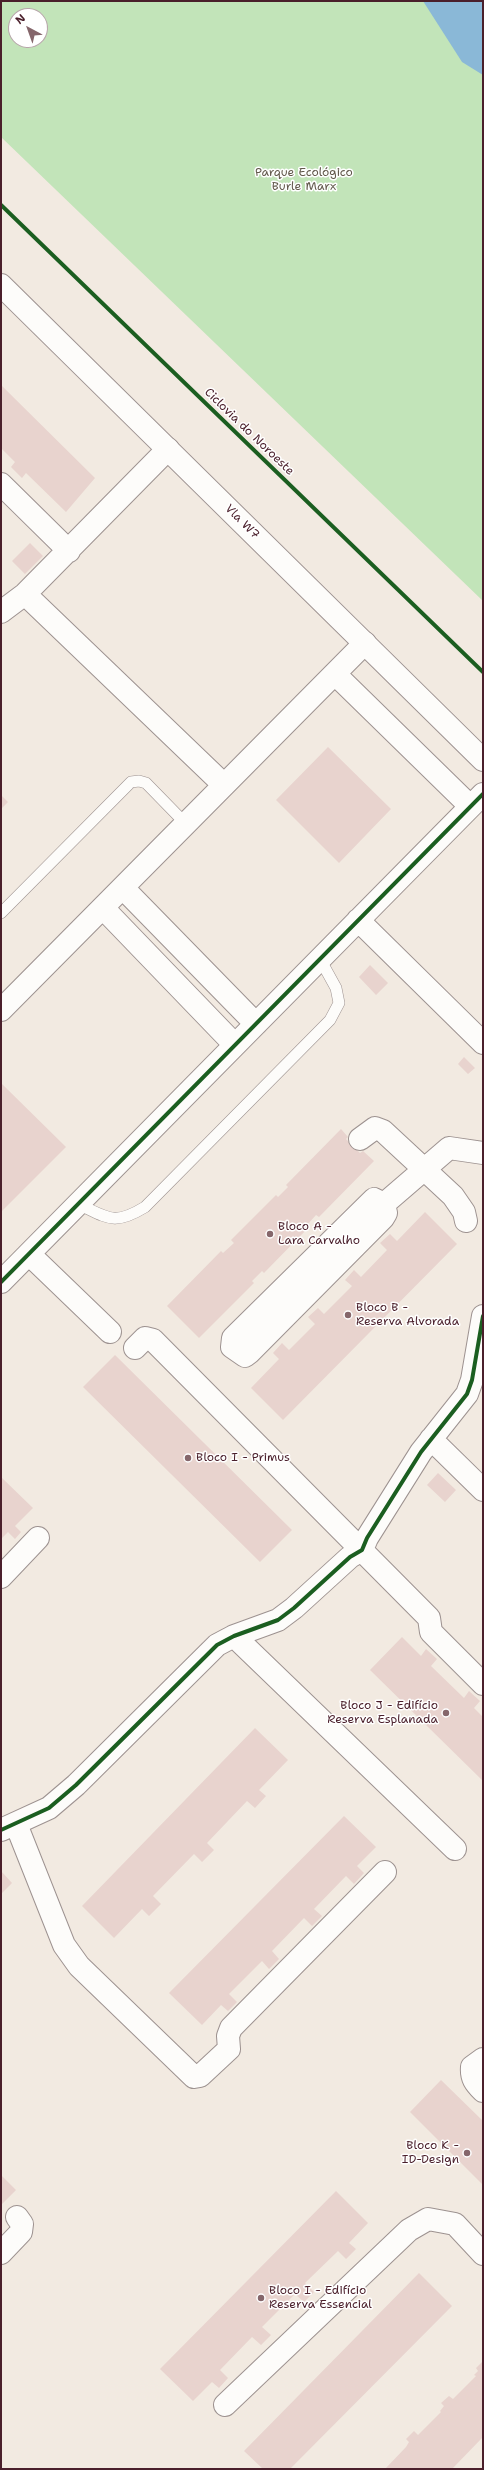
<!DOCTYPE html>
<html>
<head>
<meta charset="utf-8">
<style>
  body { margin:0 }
  #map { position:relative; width:484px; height:2470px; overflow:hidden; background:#f2eae1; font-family:"Shantell Sans",sans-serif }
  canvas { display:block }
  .frame { position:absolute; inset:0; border:2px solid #4a1f2b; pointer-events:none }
  .north { position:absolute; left:8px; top:8px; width:40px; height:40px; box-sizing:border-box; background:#fff; border:1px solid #b7a5aa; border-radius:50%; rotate:319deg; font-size:11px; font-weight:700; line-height:16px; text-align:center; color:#4a1f2b }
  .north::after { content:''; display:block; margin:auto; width:14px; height:18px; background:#85666b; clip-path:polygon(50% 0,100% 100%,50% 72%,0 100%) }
</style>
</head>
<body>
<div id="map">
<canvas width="484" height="2470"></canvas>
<div class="frame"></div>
<div class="north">N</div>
</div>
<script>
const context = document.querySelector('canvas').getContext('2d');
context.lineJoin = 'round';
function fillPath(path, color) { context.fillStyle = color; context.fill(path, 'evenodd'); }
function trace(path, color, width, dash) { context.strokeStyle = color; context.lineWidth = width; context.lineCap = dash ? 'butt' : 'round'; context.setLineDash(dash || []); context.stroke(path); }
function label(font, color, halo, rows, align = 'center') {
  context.font = font + ' "Shantell Sans",sans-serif'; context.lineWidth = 3; context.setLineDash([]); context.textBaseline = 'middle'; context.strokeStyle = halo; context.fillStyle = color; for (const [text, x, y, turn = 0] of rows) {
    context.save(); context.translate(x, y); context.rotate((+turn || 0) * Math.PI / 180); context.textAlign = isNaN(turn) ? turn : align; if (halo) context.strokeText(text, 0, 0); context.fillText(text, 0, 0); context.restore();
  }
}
const green = new Path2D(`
  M1,1H483V601L1,137ZM16,16H40V40H16Z`);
const water = new Path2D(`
  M423,1H483V75L462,62Z`);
const building = new Path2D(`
  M1,385L95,478L66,512L26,473L22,478L11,467L15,462L1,448Z
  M30,543L43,556L25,574L12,561Z
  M328,747L391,809L339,863L276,800Z
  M1,795L8,802L1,809Z
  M370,965L388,983L376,995L359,977Z
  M464,1057L475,1068L468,1074L458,1064Z
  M1,1083L66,1147L1,1212Z
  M341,1129L348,1137L346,1139L360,1153L363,1151L374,1161L319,1217L316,1215L307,1225L309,1227L264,1273L262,1271L252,1281L254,1283L199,1338L167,1306L221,1251L223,1253L234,1243L231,1240L276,1195L278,1197L288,1187L286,1185Z
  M425,1212L457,1244L283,1420L251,1388L279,1359L273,1353L282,1343L289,1350L315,1324L308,1317L318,1308L324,1314L352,1286L345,1280L354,1270L361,1277L387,1250L380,1243L390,1234L397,1241Z
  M115,1355L292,1530L260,1562L83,1387Z
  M438,1473L456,1490L445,1502L427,1485Z
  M1,1477L33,1508L15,1526L21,1532L15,1539L8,1532L1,1539Z
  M402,1637L421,1656L426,1649L437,1659L431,1666L464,1698L469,1691L480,1701L474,1708L483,1717V1781L370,1670Z
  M255,1728L288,1760L259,1790L266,1796L255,1808L247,1801L207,1843L214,1850L202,1862L194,1854L153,1896L161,1904L149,1916L142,1909L114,1938L82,1906Z
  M344,1816L376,1847L357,1866L364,1873L354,1884L346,1876L314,1909L322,1916L312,1926L304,1918L272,1951L279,1959L269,1969L262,1961L229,1994L237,2002L228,2011L221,2005L202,2025L169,1993Z
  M1,1871L12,1883L1,1894Z
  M441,2080L483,2121V2185L410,2112Z
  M1,2175L16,2190L1,2205Z
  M336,2191L368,2223L349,2243L356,2249L346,2259L338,2251L305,2283L314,2292L304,2302L295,2294L262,2327L271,2335L261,2345L252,2337L220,2370L228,2378L219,2388L212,2382L193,2401L160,2369Z
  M419,2273L452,2306L290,2469H263L244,2451Z
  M483,2361V2437L452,2469H385L406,2447L409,2442L406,2439L414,2431L418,2435L441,2412L440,2411L444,2406L441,2403L449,2396L453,2399L476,2376L474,2375L478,2371L476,2368Z`);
const service = new Path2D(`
  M1,913L131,782L139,781L146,783L186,824
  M78,1204C108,1218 114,1226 145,1207L330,1020L339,1003L336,988L320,959`);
const minor = new Path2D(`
  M1,484L69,551
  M25,594L224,785
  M1,612L25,594L168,449
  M335,674L470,806
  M123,888L256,1024
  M103,908L235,1045
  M358,920L483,1043
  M1,1010L365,643
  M360,1139L375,1128L383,1131L453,1196L464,1212L466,1221
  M374,1199L384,1204L386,1213L383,1218L249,1353L245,1356L232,1347L233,1338Z
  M384,1204L449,1148L483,1153
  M29,1254L110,1332
  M1,1282L483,794
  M135,1348L145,1338L153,1340L429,1618L431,1632L483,1684
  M431,1439L483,1490
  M1,1577L38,1538
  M234,1636L455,1849
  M16,1824L64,1945L79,1966L194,2077L200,2076L229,2049L228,2036L231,2028L385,1872
  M1,1830L49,1808L76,1785L217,1645L234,1636L278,1620L294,1608L350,1557L362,1550L367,1538L421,1452L467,1394L472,1380L483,1316
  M483,2059L472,2067C471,2078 475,2083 483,2091
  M1,2253L21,2232L22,2224L17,2217
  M225,2405L409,2230L428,2219L455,2224L483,2254`);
const secondary = new Path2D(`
  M1,285L483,760`);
const cycleway = new Path2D(`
  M1,205L483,672
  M1,1282L483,794
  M1,1830L49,1808L76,1785L217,1645L234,1636L278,1620L294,1608L350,1557L362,1550L367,1538L421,1452L467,1394L472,1380L483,1316`);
const markers = [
  [270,1234,4,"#85666b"],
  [348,1315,4,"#85666b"],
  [188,1458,4,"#85666b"],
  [446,1713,4,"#85666b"],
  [467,2153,4,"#85666b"],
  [261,2298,4,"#85666b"]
];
const parkNames = [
  ["Parque Ecológico",304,173],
  ["Burle Marx",304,187]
];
const streetNames = [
  ["Ciclovia do Noroeste",249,432,44],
  ["Vla W7",242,522,45]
];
const poiNames = [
  ["Bloco A -",278,1227],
  ["Lara Carvalho",278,1241],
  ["Bloco B -",356,1308],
  ["Reserva Alvorada",356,1322],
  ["Bloco I - Primus",196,1458],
  ["Bloco J - Edifício",438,1706,"right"],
  ["Reserva Esplanada",438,1720,"right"],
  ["Bloco K -",459,2146,"right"],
  ["ID-Design",459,2160,"right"],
  ["Bloco I - Edifício",269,2291],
  ["Reserva Essencial",269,2305]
];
fillPath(green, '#c2e4b9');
fillPath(water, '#8ab8d7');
fillPath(building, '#e8d3ce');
trace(service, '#9d9290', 12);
trace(minor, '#9d9290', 24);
trace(secondary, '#9d9290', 24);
trace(service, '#fdfcfa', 11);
trace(minor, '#fdfcfa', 22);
trace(secondary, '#fdfcfa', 22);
trace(cycleway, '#1b5e20', 4);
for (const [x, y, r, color] of markers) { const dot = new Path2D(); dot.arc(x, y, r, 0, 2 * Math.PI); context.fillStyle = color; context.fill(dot); trace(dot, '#fff', 1.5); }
label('12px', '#62594c', '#fff', parkNames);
label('12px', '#4a1f2b', '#fff', streetNames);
label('12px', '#4a1f2b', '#fff', poiNames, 'left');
</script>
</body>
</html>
